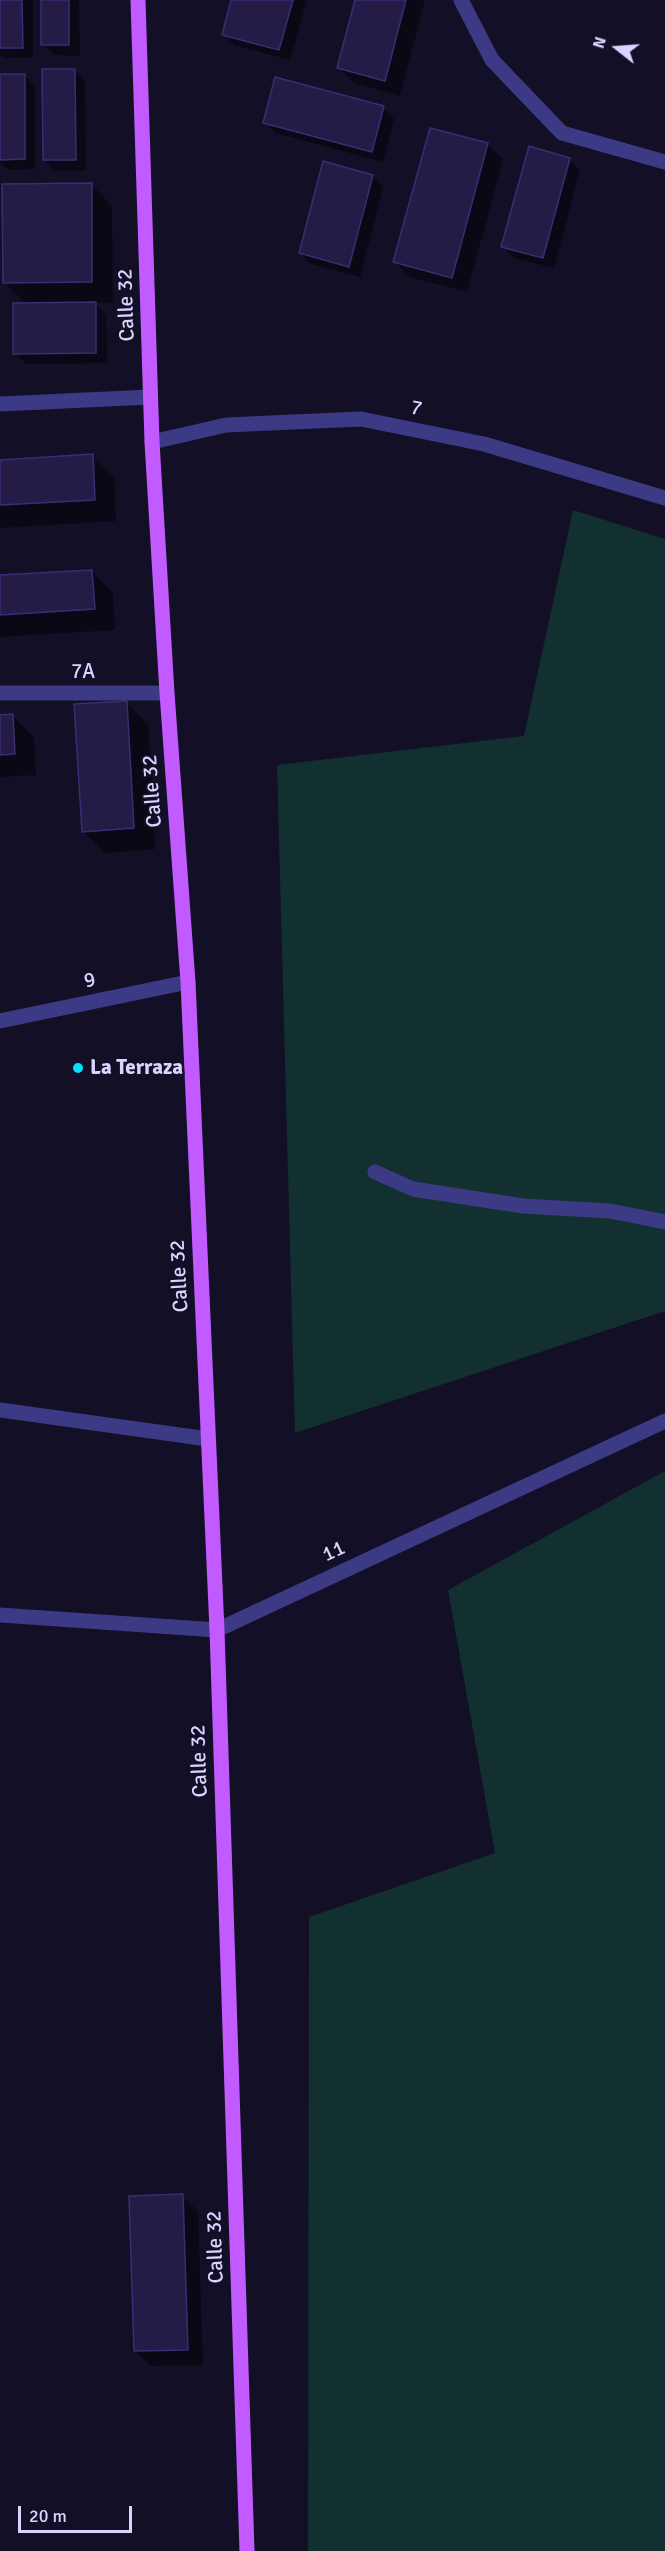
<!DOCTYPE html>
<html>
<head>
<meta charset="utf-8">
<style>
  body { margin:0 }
  #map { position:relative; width:665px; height:2551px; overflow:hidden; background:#130f26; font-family:Signika,sans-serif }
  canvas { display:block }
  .north { position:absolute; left:587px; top:18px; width:60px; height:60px; -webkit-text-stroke:4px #130f26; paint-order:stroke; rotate:287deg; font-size:16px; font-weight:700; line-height:24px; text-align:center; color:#d9d4ff }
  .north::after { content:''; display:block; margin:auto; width:21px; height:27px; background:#d9d4ff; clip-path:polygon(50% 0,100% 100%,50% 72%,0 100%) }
  .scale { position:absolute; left:18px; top:2506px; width:114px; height:27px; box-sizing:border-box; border:3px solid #d9d4ff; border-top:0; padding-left:8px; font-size:18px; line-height:21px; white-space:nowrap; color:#d9d4ff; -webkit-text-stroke:4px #130f26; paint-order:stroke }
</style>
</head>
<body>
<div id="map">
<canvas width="665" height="2551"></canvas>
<div class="north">N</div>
<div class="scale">20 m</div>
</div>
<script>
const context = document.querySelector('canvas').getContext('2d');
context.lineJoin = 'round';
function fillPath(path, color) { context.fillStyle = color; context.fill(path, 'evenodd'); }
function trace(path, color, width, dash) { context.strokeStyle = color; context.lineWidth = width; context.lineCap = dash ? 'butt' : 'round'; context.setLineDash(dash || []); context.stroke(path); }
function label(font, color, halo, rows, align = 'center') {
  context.font = font + ' Signika,sans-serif'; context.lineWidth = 4.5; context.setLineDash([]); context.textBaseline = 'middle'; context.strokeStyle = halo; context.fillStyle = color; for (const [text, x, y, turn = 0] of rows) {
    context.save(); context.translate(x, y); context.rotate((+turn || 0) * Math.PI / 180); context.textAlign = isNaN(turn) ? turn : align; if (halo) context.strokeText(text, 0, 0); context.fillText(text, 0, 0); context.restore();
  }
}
const green = new Path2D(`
  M573,510L665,539V1311L295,1433L277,765L524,736Z
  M665,1471V2551H308L309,1917L495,1853L448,1590Z`);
const shadow = new Path2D(`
  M0,0H33V58H3L0,55Z
  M42,0H79L80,56L54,55L43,44Z
  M233,0H307L290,60L234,45L223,34Z
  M357,0H425L400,96L354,83L339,68Z
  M74,70L85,81L86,170L55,171L44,159Z
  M24,75L35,86V169L8,170L0,162V76Z
  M383,108L394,119L383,162L276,133L265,122Z
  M431,129L488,144L503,160L467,292L410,277L395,262Z
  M569,159L580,170L554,268L514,258L503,246Z
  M372,176L383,187L360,277L311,264L300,253Z
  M91,184L112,206L113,303H95L106,315L107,363L26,364L15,353L26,304L4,282Z
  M92,456L114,477L116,521L0,528V461Z
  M92,571L113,593L115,630L0,637V576Z
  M126,703L148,724L155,849L105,853L83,831Z
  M0,716H13L34,737L36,775L0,777Z
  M182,2196L198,2211L203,2365L151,2366L135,2351Z`);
const building = new Path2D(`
  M0,0H22L23,48H0Z
  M41,0H69V45H41Z
  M231,0H293L279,50L222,35Z
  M355,0H406L385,81L337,68Z
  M42,69H75L76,160H43Z
  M0,74H25V159L0,160Z
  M275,77L384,106L372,152L263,123Z
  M430,128L488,143L452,278L393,262Z
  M529,146L570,158L543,258L501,247Z
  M323,161L373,175L349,267L299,253Z
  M92,183V282L3,283L2,184Z
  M96,302V353L13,354V303Z
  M93,454L95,500L0,505V460Z
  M92,570L95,609L0,615V575Z
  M127,701L134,828L82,832L74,704Z
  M13,714L15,754L0,755V715Z
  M183,2194L188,2350L134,2351L129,2196Z`);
const minor = new Path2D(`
  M461,0L492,60L562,133L665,162
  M0,404L150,397
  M152,442L226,425L361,419L484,444L665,498
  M0,693H167
  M0,1021L188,982
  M375,1172L413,1189L523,1206L610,1211L665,1222
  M0,1410L208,1439
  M0,1615L217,1630L665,1421`);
const major = new Path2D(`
  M138,0L152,442L167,693L188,982L217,1630L247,2551`);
const markers = [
  [78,1068,6,"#00e5ff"]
];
const streetNames = [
  ["Calle 32",127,305,-92],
  ["7",416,409,11],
  ["7A",83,672],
  ["Calle 32",153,791,-94],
  ["9",90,981,-12],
  ["Calle 32",180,1276,-93],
  ["11",334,1552,-25],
  ["Calle 32",200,1761,-92],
  ["Calle 32",216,2247,-92]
];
const poiNames = [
  ["La Terraza",90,1068]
];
fillPath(green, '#12302f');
fillPath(shadow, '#0007');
fillPath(building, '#241b47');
trace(building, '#3b2d73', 1.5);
trace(minor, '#3d3a85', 15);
trace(major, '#c25bff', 15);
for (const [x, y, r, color] of markers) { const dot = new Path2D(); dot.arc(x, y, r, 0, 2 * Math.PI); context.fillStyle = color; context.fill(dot); trace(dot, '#130f26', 2); }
label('21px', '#d9d4ff', '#130f26', streetNames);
label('bold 21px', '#d9d4ff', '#130f26', poiNames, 'left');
</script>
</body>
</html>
